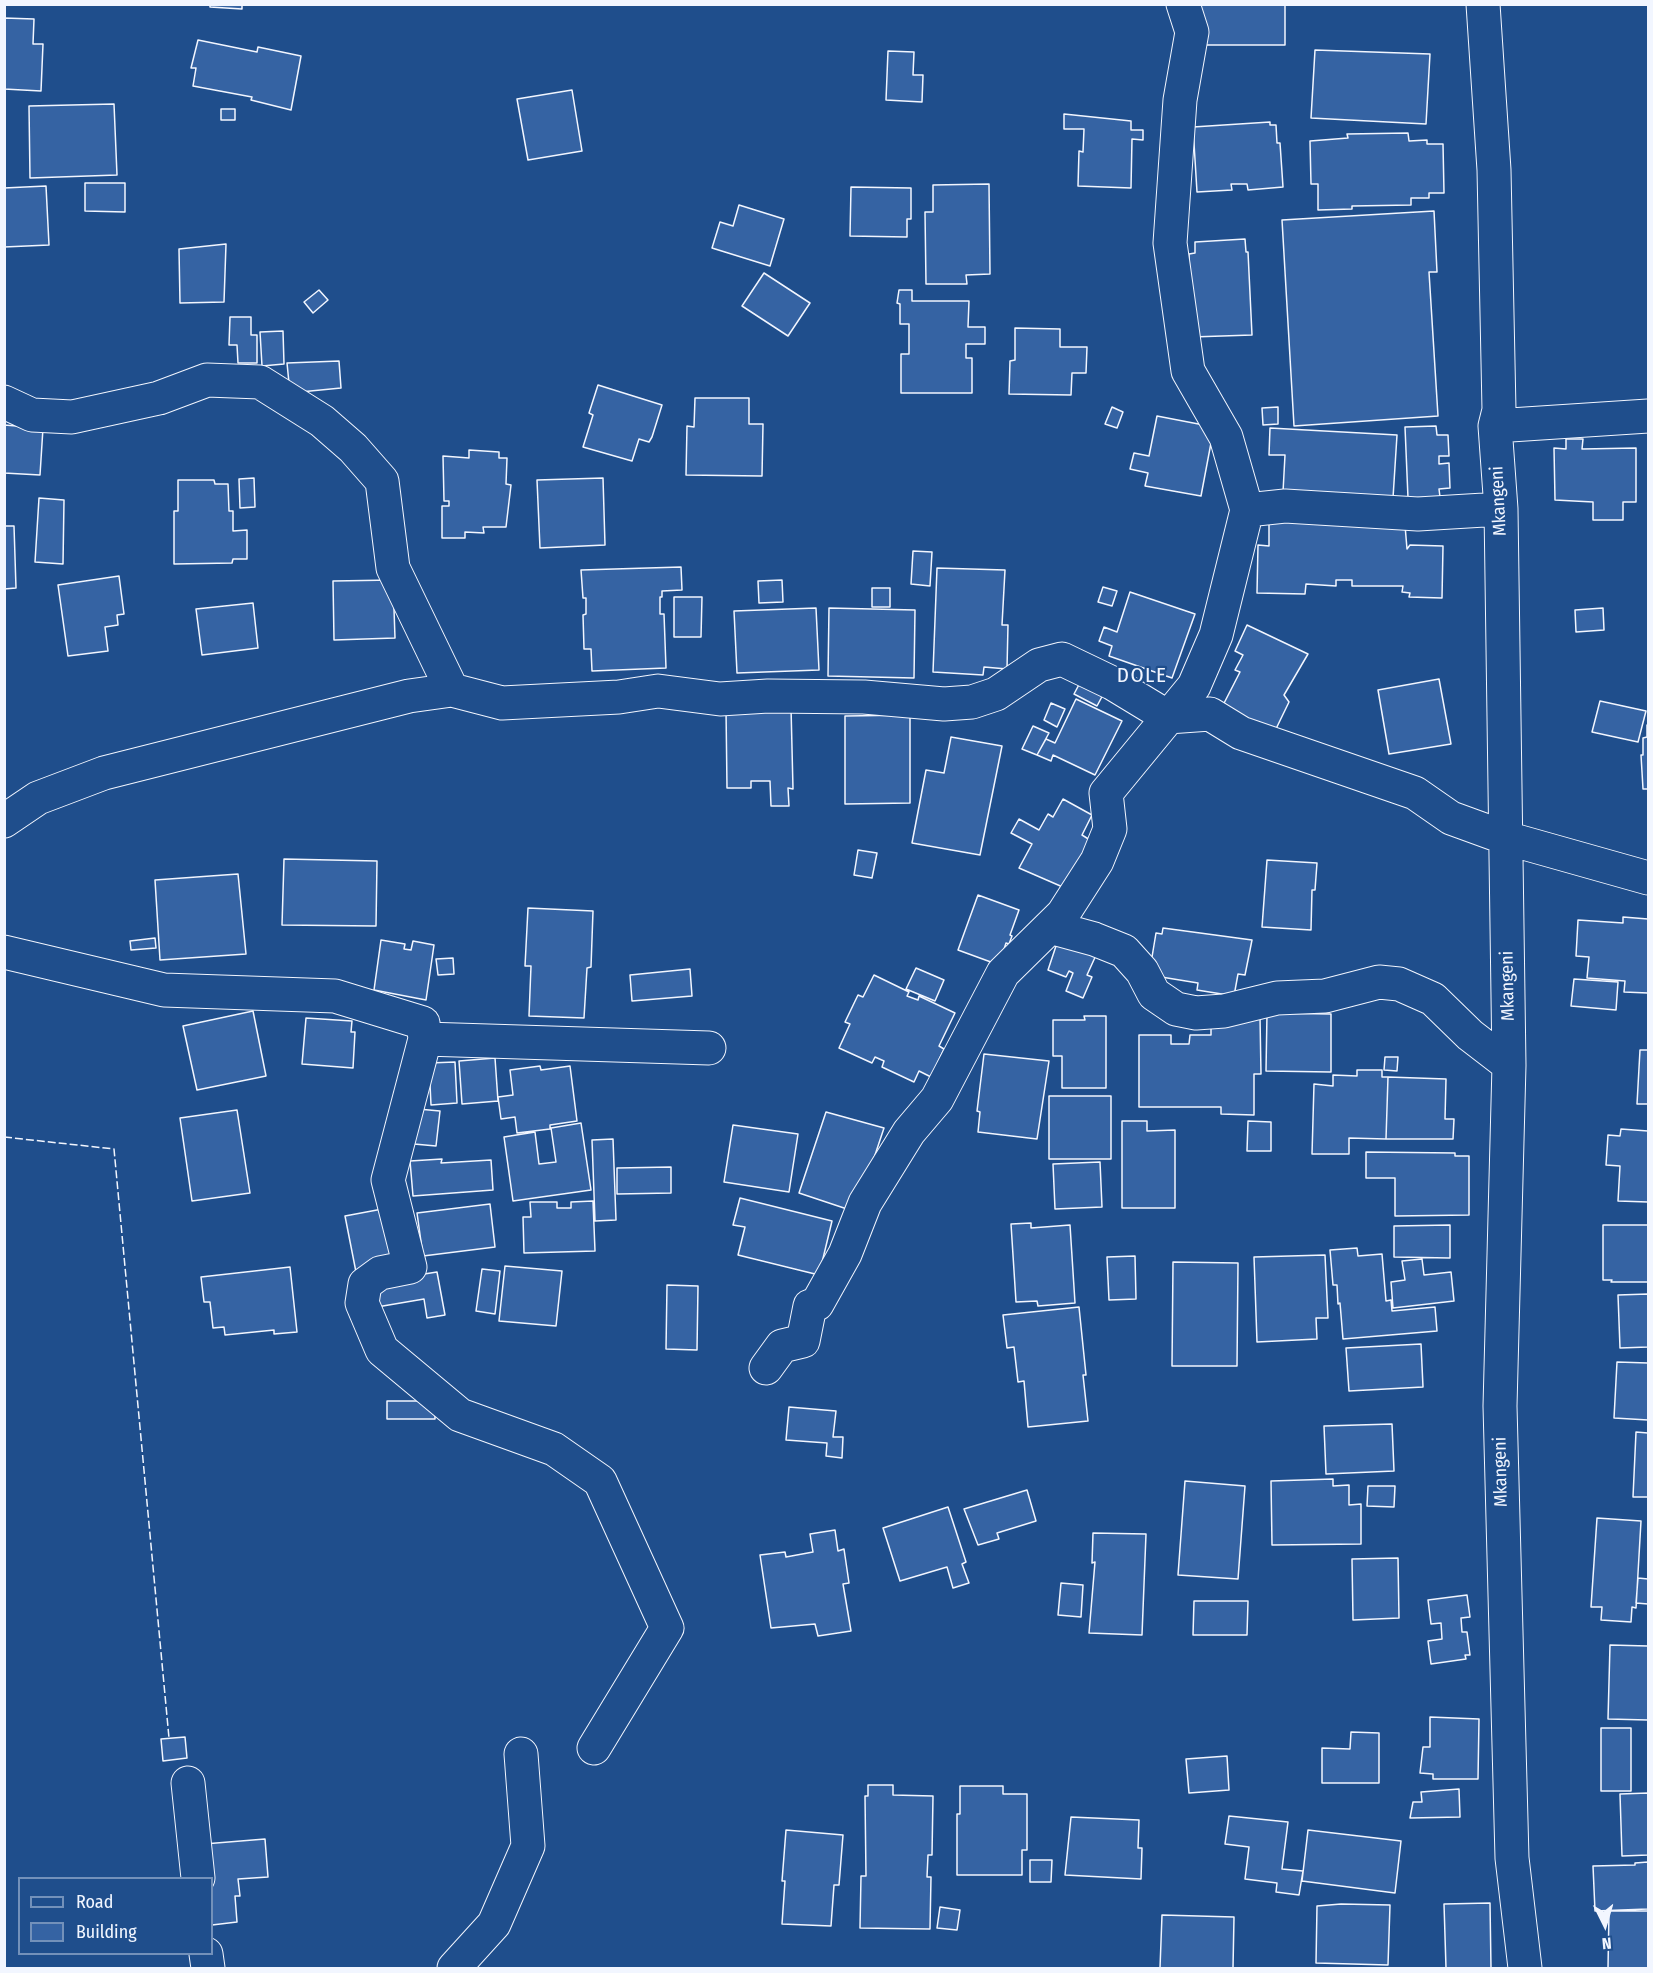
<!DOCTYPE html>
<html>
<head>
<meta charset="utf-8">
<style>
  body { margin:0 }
  #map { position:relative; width:1653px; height:1973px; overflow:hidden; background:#1f4e8c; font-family:"Fira Sans Condensed",sans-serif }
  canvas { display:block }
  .frame { position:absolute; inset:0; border:6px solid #f2f6ff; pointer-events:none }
  .legend { position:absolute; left:18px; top:1877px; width:195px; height:78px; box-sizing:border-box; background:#1f4e8c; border:2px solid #7391ba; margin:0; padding:8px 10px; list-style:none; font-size:18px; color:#f2f6ff }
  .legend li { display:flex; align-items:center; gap:12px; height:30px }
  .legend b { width:30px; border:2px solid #7391ba }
  .north { position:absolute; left:1575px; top:1895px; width:60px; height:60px; -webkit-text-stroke:4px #1f4e8c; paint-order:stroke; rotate:175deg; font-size:16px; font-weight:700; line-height:24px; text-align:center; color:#f2f6ff }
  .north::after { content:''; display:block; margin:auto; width:21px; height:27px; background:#f2f6ff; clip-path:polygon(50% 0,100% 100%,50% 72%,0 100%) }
</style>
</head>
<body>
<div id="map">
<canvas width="1653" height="1973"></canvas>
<div class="frame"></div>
<ul class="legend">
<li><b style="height:8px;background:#1f4e8c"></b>Road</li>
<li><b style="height:16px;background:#3563a3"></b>Building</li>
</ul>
<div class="north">N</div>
</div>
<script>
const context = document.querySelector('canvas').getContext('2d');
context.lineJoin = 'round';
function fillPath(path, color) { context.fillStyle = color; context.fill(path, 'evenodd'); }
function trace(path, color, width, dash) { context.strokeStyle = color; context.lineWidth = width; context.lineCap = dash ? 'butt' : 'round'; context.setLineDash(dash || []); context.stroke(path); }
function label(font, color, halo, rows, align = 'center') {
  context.font = font + ' "Fira Sans Condensed",sans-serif'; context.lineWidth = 4.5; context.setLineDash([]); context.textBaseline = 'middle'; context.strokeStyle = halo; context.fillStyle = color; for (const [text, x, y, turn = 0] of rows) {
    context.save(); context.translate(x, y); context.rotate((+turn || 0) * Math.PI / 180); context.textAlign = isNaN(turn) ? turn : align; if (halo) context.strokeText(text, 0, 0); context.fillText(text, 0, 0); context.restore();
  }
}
const building = new Path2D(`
  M210,4H242V9L210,7Z
  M1196,4H1285V45H1202Z
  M4,18L34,19L33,44H43L41,91L4,89Z
  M198,40L257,52L258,47L301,56L291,110L251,100L252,97L193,86L196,68H191Z
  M1315,50L1430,54L1426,124L1311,118Z
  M888,51L914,52L913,75H923L922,102L886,100Z
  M572,90L582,151L528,160L517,99Z
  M114,104L117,175L30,178L29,106Z
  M221,109H235V120H221Z
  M1064,114L1131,121V130H1143V140L1132,139L1131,188L1078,186L1079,151L1083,152L1084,129H1064Z
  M1270,122V125H1276L1277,143H1280L1283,187L1248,190L1247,184H1231L1232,190L1197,192L1193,127Z
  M1408,133L1409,141L1427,140V144H1443L1444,193H1429V198H1411V205L1352,206V209L1318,210V184H1311L1310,141L1348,138L1347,134Z
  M85,183H125V212L85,211Z
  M989,184L990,274L966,275L967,284H926L925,212H933V185Z
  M46,186L49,245L4,247V188Z
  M851,187L911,188V219H907V237L850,236Z
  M739,205L784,219L770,266L712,248L720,222L733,226Z
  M1434,211L1437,272H1429L1438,416L1294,426L1282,220Z
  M1245,239L1246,252H1248L1252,335L1192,337L1189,254L1195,253V242Z
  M226,244L224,302L180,303L179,249Z
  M764,273L810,303L788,336L742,306Z
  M319,290L328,300L313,313L304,302Z
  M899,290H912V301H969L968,327H985V344H966V358H972V393H901V354H909V324H900V304L897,303Z
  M230,317H251V335H257V363H238L237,345H229Z
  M1015,328L1060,329V347H1087L1086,373H1072L1071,395L1009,394L1010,361L1015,360Z
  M283,331L284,364L262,366L260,332Z
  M339,361L341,388L290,393L287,363Z
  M598,385L662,405L652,437L649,442L639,439L632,461L583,447L593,415L589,413Z
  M695,398H749V424H763L762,476L686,475L687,426L694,427Z
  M1112,407L1123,412L1117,428L1105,424Z
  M1278,407V424L1263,425L1262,408Z
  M1157,416L1214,427L1201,496L1145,486L1148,473L1130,469L1134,453L1149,456Z
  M4,425L43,428L40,475L4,473Z
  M1436,426L1437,435H1448L1449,456H1439V464L1449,463L1450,488L1439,489L1440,497L1408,498L1405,427Z
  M1270,428L1397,435L1393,498L1283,492L1285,455H1269Z
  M1566,439H1583L1582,449L1636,448V502H1623V520H1593V502L1555,500L1554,448L1566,449Z
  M469,450L499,452V458H507L506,484L511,485L506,527H483L484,533L465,532V538H442V506H449V501H444L443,456L469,458Z
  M254,478L255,507L240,508L239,479Z
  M603,478L605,545L540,548L537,480Z
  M178,480H214L215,484H228L229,511H233V531L247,530V559H233L232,563L174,564V511H178Z
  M39,498L64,500L63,564L35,562Z
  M1269,520L1405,525L1407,549L1410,545L1443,546L1442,598L1409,597L1410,593L1402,592L1403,586H1352V580H1336V586L1306,584L1305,594L1257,593L1258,545L1269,546Z
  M4,526H14L16,588L4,589Z
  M913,551L932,552L930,586L911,584Z
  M681,567L682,590L662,591V597H660V614H664L666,668L592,671L591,649H584L583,615L586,614V598H583L581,570Z
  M937,568L1005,570L1002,625H1008L1007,669L984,667L983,675L933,672Z
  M119,576L124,614L117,615L118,625L105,627L108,651L68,656L58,585Z
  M393,580L395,638L334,640L333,581Z
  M782,580L783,602L759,603L758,581Z
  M1103,587L1117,591L1112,606L1098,602Z
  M872,588H890V607H872Z
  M1130,592L1195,614L1172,678L1109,656L1112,646L1099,641L1104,627L1117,632Z
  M674,597H702L701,637H674Z
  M253,603L258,648L202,655L196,609Z
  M816,608L819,670L737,673L734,611Z
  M829,608L915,610L914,678L828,676Z
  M1603,608L1604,630L1576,632L1575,610Z
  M1247,625L1308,654L1284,695L1289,702L1273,735L1220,711L1240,672L1235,670L1243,655L1235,651Z
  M1082,679L1105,691L1097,706L1074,694Z
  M1439,679L1451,744L1389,754L1378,690Z
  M1076,699L1122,721L1095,775L1053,755L1051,761L1037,755L1046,739L1055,743Z
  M1600,701L1646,711L1638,742L1592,732Z
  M1051,703L1065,709L1057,727L1044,720Z
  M791,707L793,789L788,788L789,806H771L770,781H751V788H727L726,709Z
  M910,715V803L845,804V716Z
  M1647,725H1648V789H1643L1641,755H1643V738L1647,737Z
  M1033,726L1049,733L1037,755L1022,749Z
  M951,737L1002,746L980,855L912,843L926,770L944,773Z
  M1063,799L1092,815L1082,835L1090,840L1065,888L1019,868L1032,844L1011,833L1019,819L1039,830L1048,814L1053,817Z
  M858,850L877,853L872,878L854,875Z
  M284,859L377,861L376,926L282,925Z
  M1267,860L1317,863L1315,890H1312L1311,930L1262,927Z
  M238,874L246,954L160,960L155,880Z
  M978,895L1019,910L1010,935L1012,936L1009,944L1006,943L999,965L958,950Z
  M528,908L593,911L591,967L587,968L584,1018L529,1016L531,966H525Z
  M1623,917L1648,919V993L1624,992L1625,981L1587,978L1589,957L1576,956L1578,920L1623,923Z
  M1163,928L1252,940L1245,975L1238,974L1234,996L1197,990L1198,983L1149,975L1156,933L1162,934Z
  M1059,937L1097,953L1087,975L1092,977L1083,998L1066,991L1073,973L1069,971L1066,977L1048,970Z
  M155,938L156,948L131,950L130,941Z
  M381,940L405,944L404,949L411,950L413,941L434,945L426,1000L374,990Z
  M453,958L454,974L438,975L436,959Z
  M916,968L944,980L935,1001L906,989Z
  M690,969L692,996L632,1001L630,975Z
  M874,975L909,992L907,996L918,1000L919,996L955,1013L939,1046L944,1049L931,1077L919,1071L914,1082L882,1067L884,1061L875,1057L872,1063L839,1048L850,1024L845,1022L858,995L863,997Z
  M1574,979L1618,982L1616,1010L1571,1006Z
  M253,1011L266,1076L197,1090L183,1026Z
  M1267,1013L1331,1014V1072L1266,1071Z
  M1084,1016H1106V1088H1062V1056H1053V1020H1085Z
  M1260,1017L1261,1074H1254V1115L1221,1114V1107H1139V1035H1171V1044H1189L1190,1035H1211V1024Z
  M306,1018L352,1021L351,1032H355L353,1068L302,1064Z
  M1640,1050H1648V1104H1637Z
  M984,1054L1049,1061L1037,1139L978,1132L980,1112L977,1111Z
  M1385,1057H1398L1397,1071L1384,1070Z
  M495,1058L498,1101L462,1104L459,1061Z
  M455,1062L457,1103L431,1105L429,1063Z
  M540,1066L541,1070L570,1066L577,1121L550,1125V1129L517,1133L515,1117L501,1119L498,1097L513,1095L510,1070Z
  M1357,1070H1382V1077H1388L1386,1139L1349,1138V1154H1312L1314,1084L1333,1086V1075L1357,1076Z
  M1388,1077L1446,1079L1445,1119H1454L1453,1139H1386Z
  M1049,1096H1111V1159H1049Z
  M418,1109L440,1111L436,1146L414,1144Z
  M237,1110L250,1193L192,1201L180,1118Z
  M826,1112L884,1128L856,1212L799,1193Z
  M1122,1121H1147V1131L1175,1130V1208H1122Z
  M1248,1121L1271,1122V1151H1247Z
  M581,1123L591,1190L513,1201L504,1137L535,1132L539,1164L556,1162L551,1128Z
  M733,1125L798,1134L789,1192L724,1182Z
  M1621,1129L1648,1131V1202L1618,1201L1620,1166L1606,1165L1608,1135L1620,1136Z
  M613,1139L616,1220L595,1221L592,1140Z
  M1366,1152L1455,1153V1156H1469V1215L1395,1216V1178H1366Z
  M442,1159L441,1163L491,1160L493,1190L413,1196L410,1161Z
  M1100,1162L1102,1207L1055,1209L1053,1164Z
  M671,1167V1193L617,1194V1168Z
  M740,1198L832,1221L819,1275L738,1255L745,1227L733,1225Z
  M593,1201L595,1251L524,1253L523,1217H531L530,1202H557V1208H571V1202Z
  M490,1204L495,1247L423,1256L417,1213Z
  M393,1207L404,1262L356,1272L345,1216Z
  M1031,1223V1228L1070,1225L1075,1303L1038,1306L1037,1301L1016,1302L1011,1224Z
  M1450,1225V1258L1394,1257V1226Z
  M1603,1225H1648V1282H1611L1612,1280H1603Z
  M1357,1248L1358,1256L1382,1254L1386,1301L1391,1300L1392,1311L1435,1307L1437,1331L1343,1339L1340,1303L1338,1304L1337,1285H1333L1330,1250Z
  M1325,1255L1328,1318H1316L1317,1339L1257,1342L1254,1257Z
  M1135,1256L1136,1299L1109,1300L1107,1257Z
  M1422,1259L1424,1275L1451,1272L1454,1301L1393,1308L1391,1282L1405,1280L1402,1261Z
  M1173,1262L1238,1263L1237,1366H1172Z
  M505,1266L562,1271L556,1326L499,1321Z
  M290,1267L297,1332L274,1334V1330L225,1335L224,1327L213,1328L210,1302H204L201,1277Z
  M482,1269L500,1271L495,1314L476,1311Z
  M437,1272L445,1315L427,1318L424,1299L377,1307L373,1282Z
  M667,1285L698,1286L697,1350L666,1349Z
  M1648,1294V1347L1620,1348L1618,1295Z
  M1079,1307L1086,1375H1083L1088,1421L1028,1427L1024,1381L1018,1382L1014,1347L1007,1348L1003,1315Z
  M1421,1344L1423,1387L1349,1391L1346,1348Z
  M1617,1362L1648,1363V1420L1614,1418Z
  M387,1401H435V1419H387Z
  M789,1407L836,1411L833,1437H843L842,1458L826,1456L827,1443L786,1440Z
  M1392,1424L1394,1471L1326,1474L1324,1426Z
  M1636,1432L1648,1433V1497H1633Z
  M1333,1479V1486L1349,1485V1505L1361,1504V1544L1272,1545L1271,1481Z
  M1185,1481L1245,1486L1238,1579L1178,1575Z
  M1368,1486H1395L1394,1507L1367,1506Z
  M1027,1490L1036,1521L997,1533L999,1539L978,1545L964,1509Z
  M948,1507L966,1562L962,1564L969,1583L953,1588L947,1567L900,1581L883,1528Z
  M1597,1518L1641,1521L1636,1608L1632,1607L1631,1622L1601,1620L1602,1607H1591Z
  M835,1530L838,1551L844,1549L849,1583L843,1584L851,1631L818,1636L815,1624L771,1628L760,1555L785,1552L786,1557L813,1552L810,1534Z
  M1093,1533L1146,1534L1142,1635L1089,1633L1095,1562L1092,1563Z
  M1398,1558L1399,1618L1353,1620L1352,1559Z
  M1638,1578L1648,1579V1604L1636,1603Z
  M1061,1583L1083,1585L1081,1617L1058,1615Z
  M1467,1595L1470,1617L1461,1618L1462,1632H1467L1470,1655H1465L1466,1659L1431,1664L1428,1641L1442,1639L1441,1623L1431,1624L1428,1600Z
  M1194,1601H1248L1247,1635H1193Z
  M1610,1645L1648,1646V1720L1608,1719Z
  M1430,1717L1479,1719L1478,1779H1433V1774L1420,1773L1423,1747H1430Z
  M1601,1728H1631V1791H1601Z
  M1351,1732L1379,1733V1783H1322V1748L1350,1749Z
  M185,1737L187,1758L163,1761L161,1739Z
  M1227,1756L1229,1790L1189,1793L1186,1759Z
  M868,1785H893V1795L933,1796L932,1855H928L927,1877H931L930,1929L860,1928L861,1876H866L865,1796H868Z
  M960,1786H1003V1794H1027V1850H1022V1875H957V1814H960Z
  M1459,1789L1460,1817L1410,1818L1413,1802H1422L1421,1792Z
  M1648,1793V1855L1622,1856L1620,1794Z
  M1229,1816L1288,1822L1282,1869L1303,1871L1299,1895L1276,1892L1277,1883L1245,1879L1249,1847L1225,1844Z
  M1071,1817L1139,1820L1138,1848H1142L1141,1879L1065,1875Z
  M786,1830L843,1835L839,1885H834L831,1926L782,1924L785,1881H782Z
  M1308,1830L1401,1841L1395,1893L1302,1881Z
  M265,1839L268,1877L238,1879L240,1896H235L237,1922L212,1925V1878L204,1844Z
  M1030,1860H1052L1051,1882H1030Z
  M1648,1862V1909L1595,1911L1593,1866L1635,1865V1863Z
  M1490,1903L1491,1968H1446L1444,1904Z
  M1341,1904L1390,1905L1388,1965L1316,1963L1317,1906Z
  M940,1907L960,1910L957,1930L937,1928Z
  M1609,1911H1648V1968H1608Z
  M1162,1915L1234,1917L1233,1968H1160Z`);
const minor = new Path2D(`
  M1183,4L1192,32L1180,100L1170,243L1188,371L1226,437L1247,510
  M1483,4L1494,170L1499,410L1495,426L1501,509L1509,1065L1500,1406L1512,1858L1525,1968
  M4,402L32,415L72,417L159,398L207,380L260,382L322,421L353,448L382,481L393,568L452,690
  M1495,426L1648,416
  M4,821L38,798L104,773L409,696L452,690L502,703L619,697L658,691L720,699L768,696L864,697L944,704L972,702L996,694L1039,665L1062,659L1112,683L1168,717L1210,714L1241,733L1415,793L1451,818L1506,838L1648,878
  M1050,927L1094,939L1124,951L1142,971L1154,994L1176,1009L1196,1013L1224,1011L1277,998L1325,996L1379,982L1399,984L1433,999L1470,1035L1509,1065
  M4,952L164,990L335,996L423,1023L425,1039L388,1180L410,1267L380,1273L365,1284L362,1303L382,1350L460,1415L554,1449L600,1481L667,1628L594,1748
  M425,1039L709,1048
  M766,1368L782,1346L803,1341L810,1306L817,1304L845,1254L865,1203L909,1132L937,1099L1003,973L1063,914L1097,861L1110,829L1106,793L1194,686L1216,635L1247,510L1285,506L1418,514L1501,509
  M188,1783L198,1878
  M206,1954L208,1968
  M454,1968L494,1924L528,1846L521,1754`);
const fence = new Path2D(`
  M4,1137L114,1149L169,1738`);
const streetNames = [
  ["Mkangeni",1499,501,-93],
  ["Mkangeni",1508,986,-91],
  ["Mkangeni",1501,1472,-91]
];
const quarterNames = [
  ["DOLE",1142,676]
];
fillPath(building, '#3563a3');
trace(building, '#f2f6ff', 1.5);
trace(minor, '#f2f6ff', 35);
trace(minor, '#1f4e8c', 33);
trace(fence, '#f2f6ff', 1.5, [8, 3]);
label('18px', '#f2f6ff', '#1f4e8c', streetNames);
context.letterSpacing = '1.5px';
label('21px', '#f2f6ff', '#1f4e8c', quarterNames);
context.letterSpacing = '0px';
</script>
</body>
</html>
